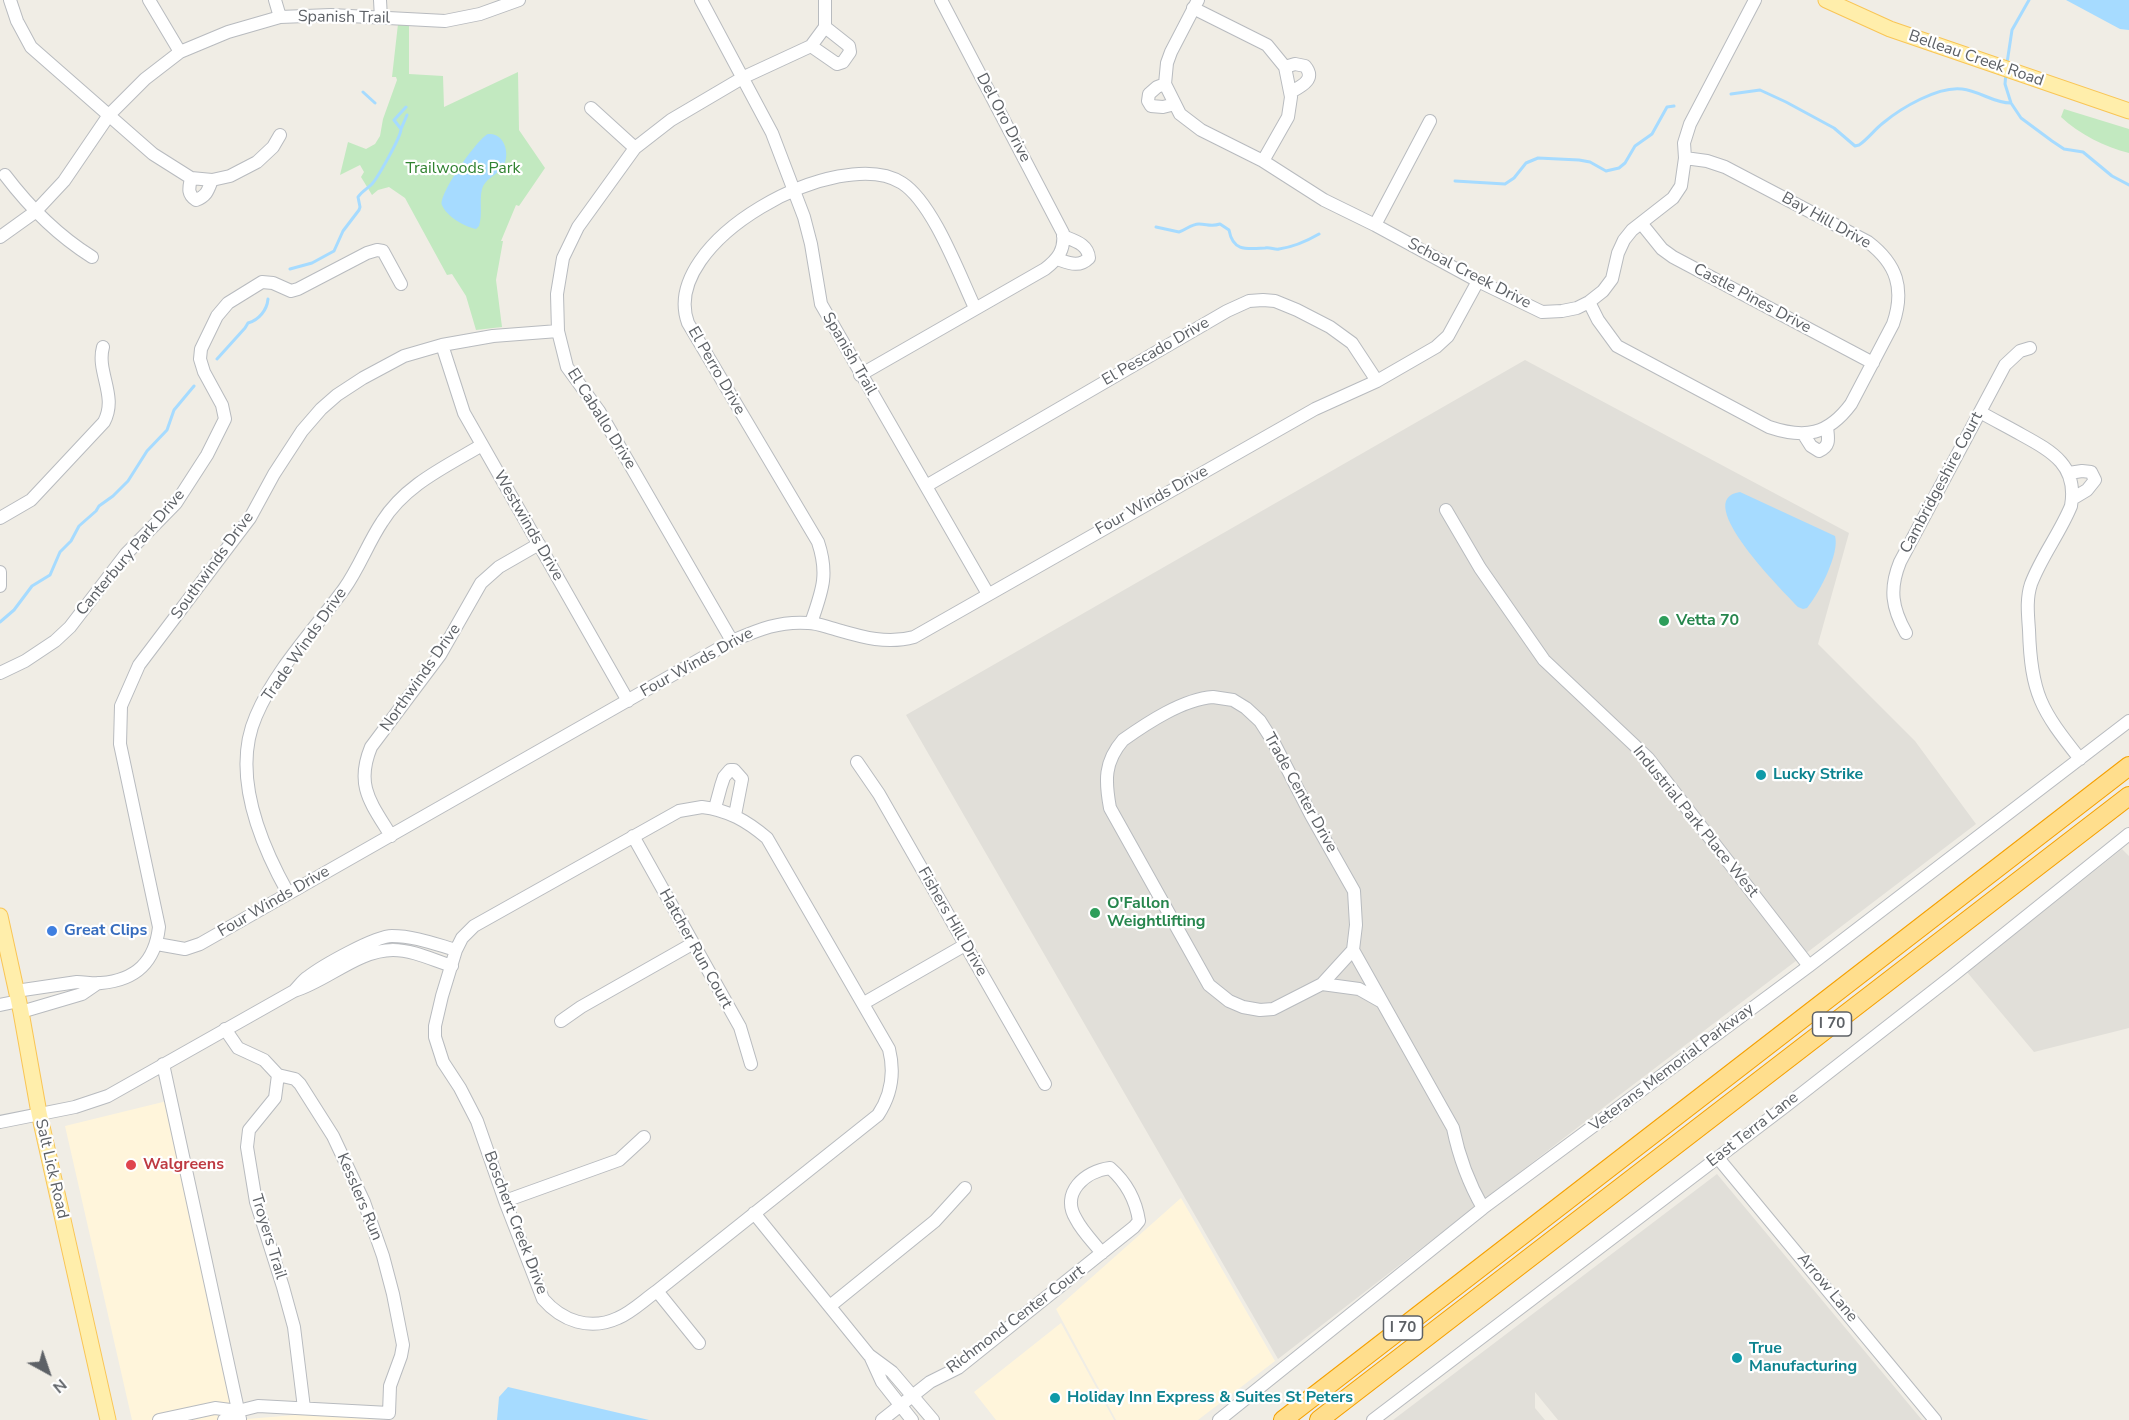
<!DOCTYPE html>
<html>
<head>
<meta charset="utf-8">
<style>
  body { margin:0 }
  #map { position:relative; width:2129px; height:1420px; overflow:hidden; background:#f0ede5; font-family:"Nunito Sans",sans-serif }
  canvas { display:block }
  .north { position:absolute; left:18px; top:1342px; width:60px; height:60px; -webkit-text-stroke:4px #fff; paint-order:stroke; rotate:140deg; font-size:16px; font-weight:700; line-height:24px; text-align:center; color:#5d6166 }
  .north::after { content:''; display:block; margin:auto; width:21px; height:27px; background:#5d6166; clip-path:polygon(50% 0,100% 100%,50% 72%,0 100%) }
</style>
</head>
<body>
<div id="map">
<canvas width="2129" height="1420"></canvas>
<div class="north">N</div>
</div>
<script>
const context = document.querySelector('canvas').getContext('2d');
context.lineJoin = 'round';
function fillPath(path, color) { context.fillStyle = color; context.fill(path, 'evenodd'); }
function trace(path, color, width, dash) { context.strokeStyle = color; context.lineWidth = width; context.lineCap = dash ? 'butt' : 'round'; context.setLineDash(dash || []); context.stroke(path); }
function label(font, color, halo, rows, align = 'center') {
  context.font = font + ' "Nunito Sans",sans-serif'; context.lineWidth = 4.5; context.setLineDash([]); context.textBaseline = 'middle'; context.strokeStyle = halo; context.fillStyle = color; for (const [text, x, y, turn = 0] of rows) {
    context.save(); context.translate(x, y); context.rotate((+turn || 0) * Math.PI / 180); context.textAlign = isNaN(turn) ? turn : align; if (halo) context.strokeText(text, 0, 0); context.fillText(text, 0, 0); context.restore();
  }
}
const commercial = new Path2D(`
  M167,1101L235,1420L307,1414L377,1420H132L65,1126Z
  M1181,1198L1275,1361L1198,1420H1116L1056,1309Z
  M1061,1323L1114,1420H996L974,1392Z`);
const industrial = new Path2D(`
  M1525,360L1849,533L1818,644L1915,741L1976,824L1617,1097L1278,1359L906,715Z
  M2122,849L2129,856V1028L2034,1052L1967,972Z
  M1717,1174L1922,1420H1558L1535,1392V1408L1545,1420H1393Z`);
const green = new Path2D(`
  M398,24L409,25V74L443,76L444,107L518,72L519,130L545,168L519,206L516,205L501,241H503L496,280L502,327L476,330L466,296L452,274L447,275L405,198L389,187L378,190L372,195L361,177L364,172L360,165L340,175L348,142L366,149L375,144L380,136L383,119L397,80L396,77H392Z
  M2064,109L2129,129V153C2105,147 2079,134 2061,117Z`);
const water = new Path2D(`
  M2066,0H2129V30L2120,29Z
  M488,134C505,132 512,157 501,169C495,176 485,179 482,189C479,201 483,214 479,226L476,229C465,227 446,216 442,205C438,195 477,139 488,134Z
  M1740,492L1835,536C1840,553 1819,594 1807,608L1803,609L1798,607C1786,594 1689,499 1740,492Z
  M508,1387L649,1420H497L499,1397Z`);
const stream = new Path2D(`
  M2007,63L2012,30L2029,0
  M2006,73L2005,84L2011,103L2021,118L2052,141L2064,149L2083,152L2112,176L2129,185
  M363,92L375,103
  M1731,94L1760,90L1786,102L1834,128L1855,146L1859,145C1868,139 1874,130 1883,123C1901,108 1938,86 1962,89C1980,91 1993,103 2011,103
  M401,129L407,115
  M1455,181L1505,184L1514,178L1526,163L1538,158L1579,160L1590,162L1606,171L1619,168L1625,163L1635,146L1652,134L1667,107L1674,106
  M1156,227L1179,232C1186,230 1191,224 1199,224C1207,224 1211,227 1220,224L1229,230C1233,252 1247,249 1265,248C1270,247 1275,250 1279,249C1293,247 1307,241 1319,234
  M290,269L312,263L334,251L343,231L359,210L360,207L358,197C362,191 367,189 372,184C378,177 401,137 401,129L394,120L406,107
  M217,359L245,328L248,323C259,320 267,310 268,299
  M0,622L14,610L32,586L50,575L60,552L71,541L79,526L96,511L99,506L113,496L128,481L147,451L167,430L174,410L194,386`);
const minor = new Path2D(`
  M10,0L17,21L31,47L153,154L191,178L212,180L230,176L257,162L273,147L280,135
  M149,0L180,52
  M275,0L280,17
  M380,0L381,18
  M701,0L772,133L804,217L811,244L821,304L988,594
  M1198,0L1171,52L1167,63L1165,84L1180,114L1201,130L1263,161L1324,200L1375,225L1478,281L1542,312L1562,311L1577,308L1589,302L1603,291L1612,279L1618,253L1624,240L1632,230L1673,198L1681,186L1685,158L1684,143L1690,124L1755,0
  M1193,8L1267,45L1285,67L1291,97L1288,117L1263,161
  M811,46L837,64L843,62L850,52L849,46L825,27
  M1285,67L1295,64L1305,66C1316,79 1302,86 1291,92
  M1165,84L1157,87L1149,94L1148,101L1151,106L1163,107L1175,104
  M591,108L635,148
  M5,175C30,208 57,235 92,257
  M191,178C189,188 187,194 196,200C207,196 208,190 212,180
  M1641,223L1662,249L1673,257L1873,363
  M1375,225L1430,121
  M0,237L35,212L64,181L109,115L145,79L180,52L228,32L280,17L331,15L445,21L480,14L519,0
  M1057,259C1069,263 1079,268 1089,258C1088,244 1075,241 1063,236
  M1589,302L1598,320L1617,346L1769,427C1805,439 1828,435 1851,404L1893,324C1905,289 1897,264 1868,242L1725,167L1707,161L1685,158
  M442,345L464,413L628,701
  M860,375L1045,269C1058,259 1065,250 1063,233L941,0
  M1980,412C1994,420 2008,427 2022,435C2053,452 2078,466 2071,506C2060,533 2041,557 2031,584C2026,599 2028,615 2029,630C2031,694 2041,710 2080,759
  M1804,435L1811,446L1819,451C1831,446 1828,438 1827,427
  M2069,473L2082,471L2091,472L2095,480L2087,490L2072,499
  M926,486L1227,311L1249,301L1263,300L1275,301L1297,310L1330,327L1352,343L1377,381
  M1446,510L1480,568L1544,660L1648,758L1809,966
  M0,518L31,500L104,422C118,396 96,372 103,347
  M0,572V586
  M811,623C822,591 829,575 818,542L688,323C658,241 841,143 902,183C933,203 959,274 975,308
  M1906,633C1892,608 1889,589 1900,562L2005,365L2020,351L2030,348
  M732,641L599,411L567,367L558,331L557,294L563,258L578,227L635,148L671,120L744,77L811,46L825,27V0
  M0,673L25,661L55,641L70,627L126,554L176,503L207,455L225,419L222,405L204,372L200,359L201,349L217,316L228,303L262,282L273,283L291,291L298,289L367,253L377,250L383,251L401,284
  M1213,697L1233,700L1246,708L1260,721L1274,743L1311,815L1354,891L1356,925L1353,950L1322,984L1273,1009L1260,1010L1243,1007L1229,1001L1209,985L1110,808C1105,781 1104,762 1123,740C1147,723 1183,699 1213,697Z
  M857,762L879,794L1045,1084
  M702,807C728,810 747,821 767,838L889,1049C895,1073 892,1094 878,1115L657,1291C644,1300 632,1312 618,1318C590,1331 562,1321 543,1299L505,1201L477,1121L460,1088L443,1062L435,1037V1026L442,996L456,950L462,938L474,926L679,811Z
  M715,808L721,786L724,777L730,770H734L742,779L735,815
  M391,836C371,803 355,786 371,747L440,655L481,583L499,567L539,544
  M633,836L740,1027L751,1064
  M288,893C260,843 231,773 256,716C276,669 314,630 344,589C359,568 368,543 382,522C405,485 445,467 482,445
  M157,944L185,949L200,944L732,641C758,630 778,621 808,623C816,623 824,626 831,628C859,636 885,645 914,637L1315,409L1377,381L1436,347L1448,336L1478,281
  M1353,950L1453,1128C1459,1157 1468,1182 1483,1208
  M1322,984L1359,989L1382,1002
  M295,990C299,986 303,980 308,977C322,966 375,936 392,936C414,936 435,944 456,950
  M16,991C37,988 57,985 77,982C85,982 93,984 101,983C136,980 155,962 159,927L120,744L121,706L139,665L250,518L274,474L302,431L321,409L337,395L363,378L404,356L442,345L493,336L558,331
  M864,1003L965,945
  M0,1005L19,1001
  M21,1012L82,994L98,983
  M561,1021L581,1007L692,944
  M163,1064L240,1419
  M278,1075L275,1098L249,1130L247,1147L256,1202L283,1287L294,1327L304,1408
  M0,1122L75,1107L108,1096L294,991C327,981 358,950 393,950C413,950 433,960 452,966
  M1718,1158L1935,1420
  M505,1201L619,1160L644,1137
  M754,1213L869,1355L892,1372L933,1420
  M657,1291L699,1343
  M830,1306L935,1221L965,1188
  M871,1358L882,1382L912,1420
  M159,1420L215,1408L238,1411
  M224,1420L238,1411L258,1406L389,1413L390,1386L401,1356L403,1345L393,1294L383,1256L364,1202L333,1136L300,1084L295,1079L278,1075L264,1060L238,1048L225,1029
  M882,1420L930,1382L958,1368L1134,1227L1139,1221C1136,1201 1126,1182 1110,1168C1085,1171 1060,1193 1076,1219C1082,1231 1093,1242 1102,1253
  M1219,1420L1483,1208L1809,966L2129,721
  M1373,1420L1787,1105L1951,977L2129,834`);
const major = new Path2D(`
  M1826,0L1890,29L2129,111
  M0,916L21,1012L39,1113L108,1420`);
const highway = new Path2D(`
  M1283,1420L2129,766
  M1319,1420L2129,796`);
const markers = [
  [1664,621,6,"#2e9e5b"],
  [1761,775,6,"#0f9aa8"],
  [1095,913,6,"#2e9e5b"],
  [52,931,6,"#3f7fe0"],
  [131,1165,6,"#e0444e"],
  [1737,1358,6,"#0f9aa8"],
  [1055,1398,6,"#0f9aa8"]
];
const shields = [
  [1832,1024,39],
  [1403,1328,39]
];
const shieldNames = [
  ["I 70",1832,1024],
  ["I 70",1403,1328]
];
const streetNames = [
  ["Spanish Trail",344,18,1],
  ["Belleau Creek Road",1976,59,19],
  ["Del Oro Drive",1003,118,62],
  ["Bay Hill Drive",1826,221,29],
  ["Schoal Creek Drive",1469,274,27],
  ["Castle Pines Drive",1752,299,28],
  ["El Pescado Drive",1156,352,-30],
  ["Spanish Trail",849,354,60],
  ["El Perro Drive",716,371,60],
  ["El Caballo Drive",601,419,58],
  ["Cambridgeshire Court",1942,483,-62],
  ["Four Winds Drive",1152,501,-29],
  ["Westwinds Drive",528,526,60],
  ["Canterbury Park Drive",131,553,-50],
  ["Southwinds Drive",213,566,-54],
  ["Trade Winds Drive",305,645,-55],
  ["Four Winds Drive",697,663,-29],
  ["Northwinds Drive",421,678,-55],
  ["Trade Center Drive",1300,793,61],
  ["Industrial Park Place West",1695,822,51],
  ["Four Winds Drive",274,902,-30],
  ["Fishers Hill Drive",952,922,60],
  ["Hatcher Run Court",695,949,61],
  ["Veterans Memorial Parkway",1672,1068,-37],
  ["East Terra Lane",1753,1130,-38],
  ["Salt Lick Road",51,1169,77],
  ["Kesslers Run",359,1197,67],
  ["Boschert Creek Drive",515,1223,69],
  ["Troyers Trail",268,1237,73],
  ["Arrow Lane",1827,1288,50],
  ["Richmond Center Court",1016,1320,-37]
];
const parkNames = [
  ["Trailwoods Park",463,169]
];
const leisureNames = [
  ["Vetta 70",1676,621],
  ["O'Fallon",1107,904],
  ["Weightlifting",1107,922]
];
const cultureNames = [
  ["Lucky Strike",1773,775],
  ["True",1749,1349],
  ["Manufacturing",1749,1367],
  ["Holiday Inn Express & Suites St Peters",1067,1398]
];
const shopNames = [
  ["Great Clips",64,931]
];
const healthNames = [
  ["Walgreens",143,1165]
];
fillPath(commercial, '#fff5db');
fillPath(industrial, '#e1dfd9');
fillPath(green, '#c2e9c0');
fillPath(water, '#a6dbff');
trace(stream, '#a6dbff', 3);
trace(minor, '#b8bbbf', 14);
trace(major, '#f9c555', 17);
trace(highway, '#f5a000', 20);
trace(minor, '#fff', 12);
trace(major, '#ffeeab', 15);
trace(highway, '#ffde8d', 18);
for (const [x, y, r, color] of markers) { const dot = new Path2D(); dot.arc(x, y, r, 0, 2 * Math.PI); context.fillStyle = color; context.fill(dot); trace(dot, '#fff', 2); }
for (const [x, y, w] of shields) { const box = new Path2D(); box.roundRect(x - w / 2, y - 12, w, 24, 4.5); context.fillStyle = '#fff'; context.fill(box); trace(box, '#5d6166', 1.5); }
label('bold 15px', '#5d6166', null, shieldNames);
label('16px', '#5d6166', '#fff', streetNames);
label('16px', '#308230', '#fff', parkNames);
label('bold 16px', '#27864d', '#fff', leisureNames, 'left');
label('bold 16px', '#0d838f', '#fff', cultureNames, 'left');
label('bold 16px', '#366cbe', '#fff', shopNames, 'left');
label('bold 16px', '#be3a42', '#fff', healthNames, 'left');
</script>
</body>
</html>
